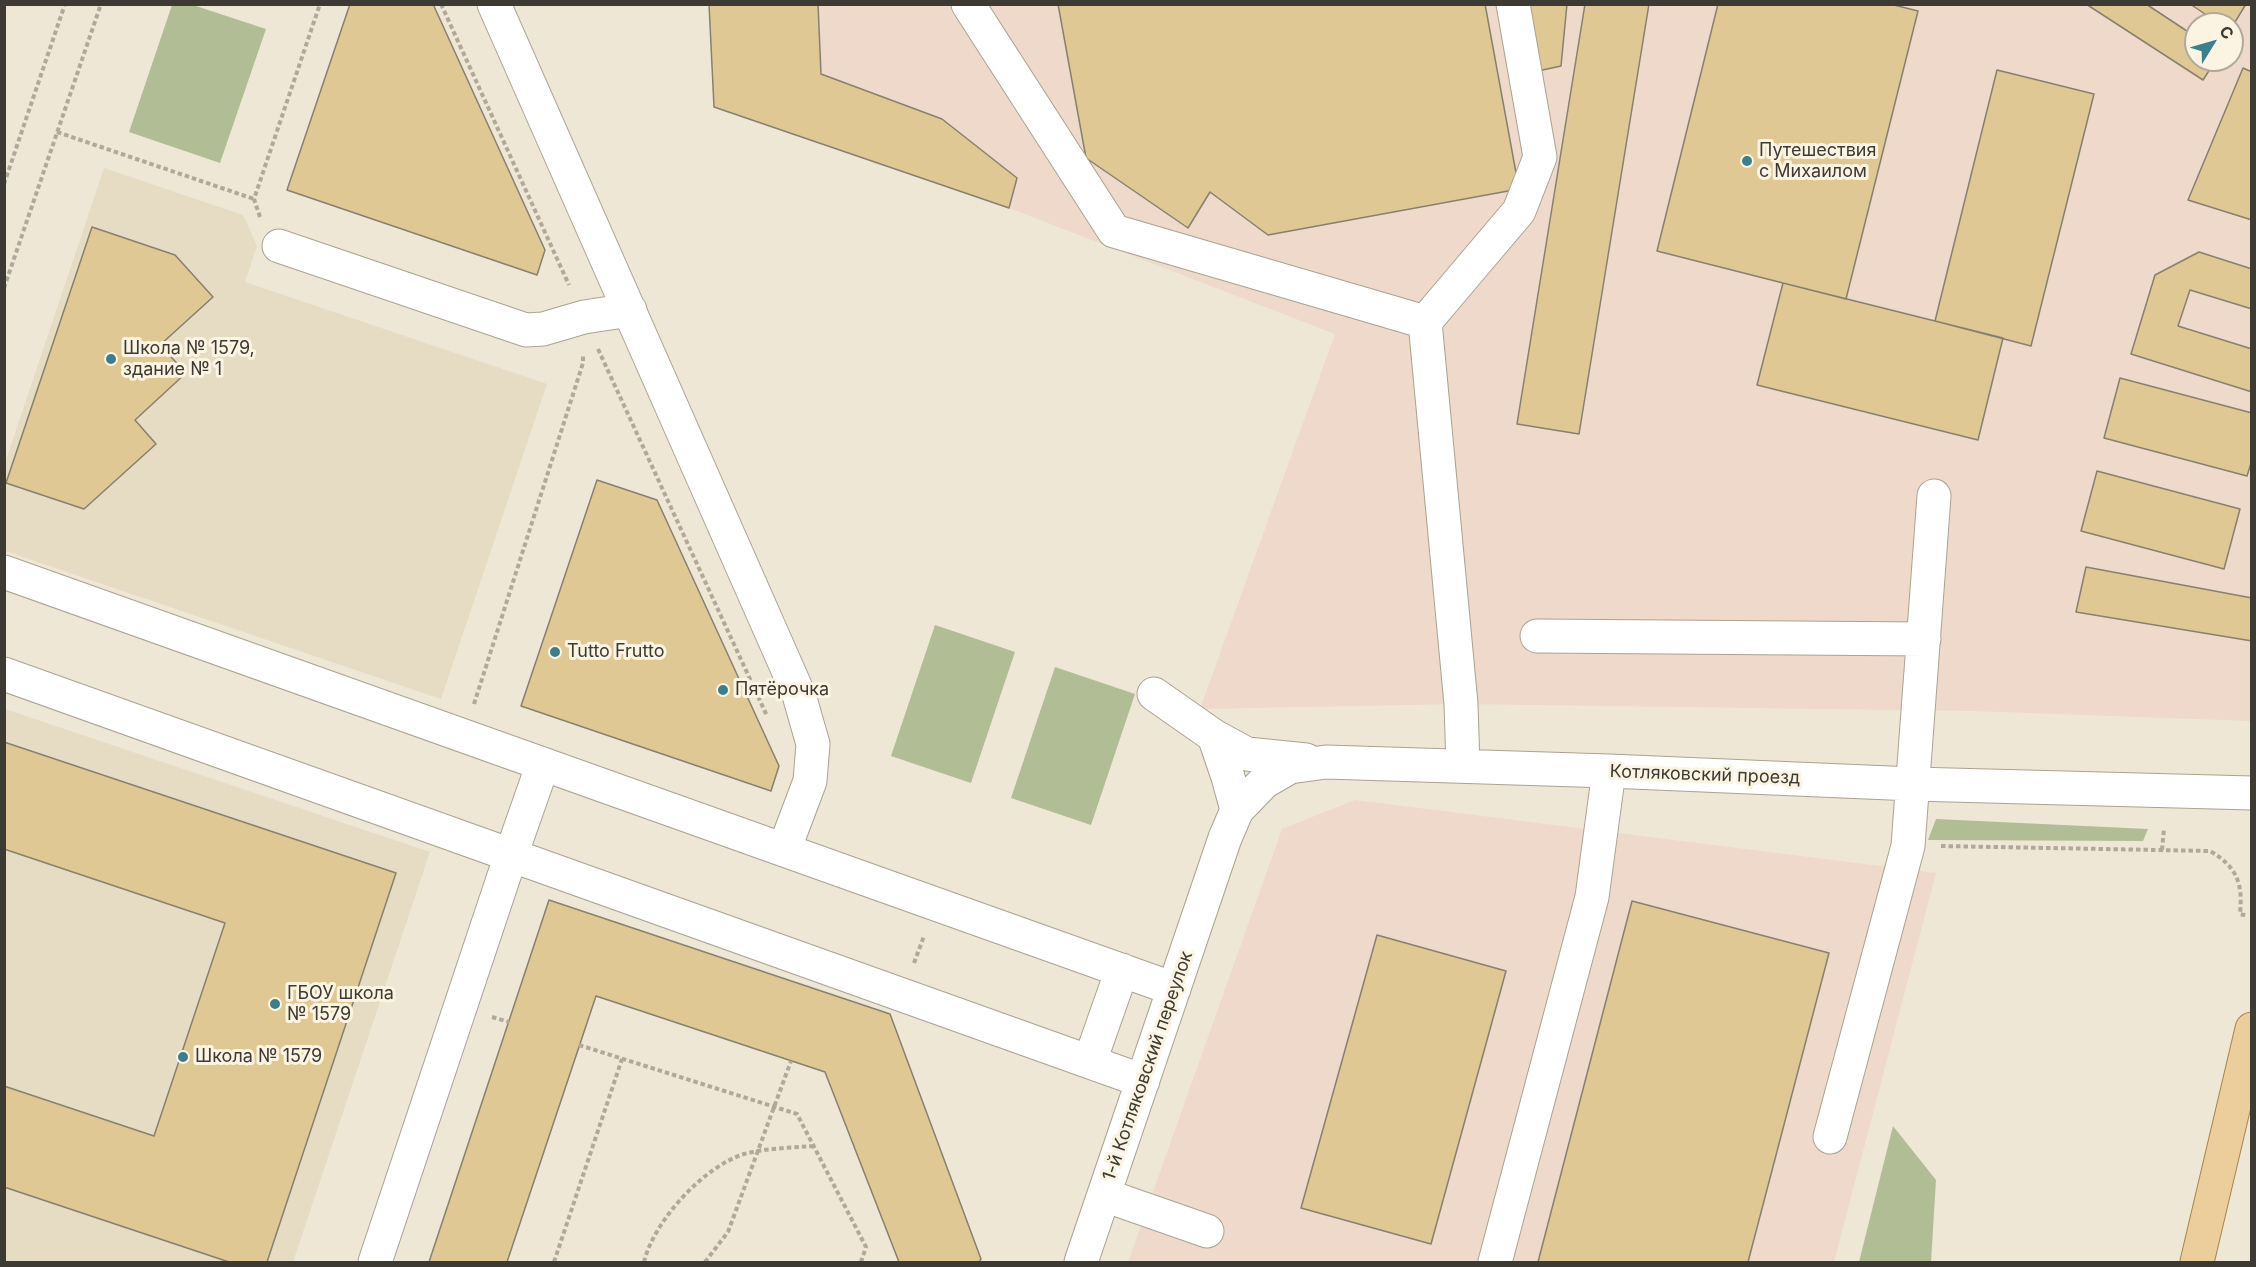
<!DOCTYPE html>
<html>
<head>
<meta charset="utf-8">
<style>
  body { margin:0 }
  #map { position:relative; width:2256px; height:1267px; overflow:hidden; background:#efe7d5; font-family:Inter,sans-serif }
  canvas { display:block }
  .frame { position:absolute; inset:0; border:6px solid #3d3a33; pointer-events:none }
  .north { position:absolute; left:2184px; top:12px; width:60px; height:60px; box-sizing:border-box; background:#fcf4e2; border:2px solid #b0aa9c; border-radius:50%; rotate:53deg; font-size:16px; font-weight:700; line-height:24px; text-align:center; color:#3d3a33 }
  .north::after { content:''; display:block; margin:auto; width:21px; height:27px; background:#3a808c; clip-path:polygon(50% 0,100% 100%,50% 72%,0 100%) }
</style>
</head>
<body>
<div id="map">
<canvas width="2256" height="1267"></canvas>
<div class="frame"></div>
<div class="north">С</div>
</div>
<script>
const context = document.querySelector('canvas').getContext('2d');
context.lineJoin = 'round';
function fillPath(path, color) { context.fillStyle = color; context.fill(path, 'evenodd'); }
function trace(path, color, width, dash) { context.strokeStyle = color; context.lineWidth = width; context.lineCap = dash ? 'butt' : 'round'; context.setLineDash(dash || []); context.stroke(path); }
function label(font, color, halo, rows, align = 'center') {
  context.font = font + ' Inter,sans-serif'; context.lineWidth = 6; context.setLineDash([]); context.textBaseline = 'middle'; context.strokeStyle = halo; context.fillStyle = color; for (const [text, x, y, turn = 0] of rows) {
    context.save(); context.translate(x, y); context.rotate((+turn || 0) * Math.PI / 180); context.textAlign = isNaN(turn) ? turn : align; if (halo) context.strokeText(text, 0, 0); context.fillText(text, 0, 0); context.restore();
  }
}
const built = new Path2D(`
  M104,168L243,215L257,246L245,282L547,384L441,699L5,551V463Z
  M5,709L430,852L293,1262H5Z`);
const industrial = new Path2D(`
  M709,5H2251V721L1973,711L1461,704L1200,709L1335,334L1009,208L714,107ZM2196,24H2232V60H2196Z
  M1355,800L1936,873L1834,1262H1128L1282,829Z`);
const green = new Path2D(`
  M172,5H193L266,29L220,163L129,132Z
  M935,625L1015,652L971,783L891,756Z
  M1055,667L1135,694L1091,825L1011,798Z
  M1936,819L2148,829L2143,841L1928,840Z
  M1893,1126L1936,1180L1931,1262H1859Z`);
const building = new Path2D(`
  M350,4H433L545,250L537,275L287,190Z
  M709,4H818L821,74L942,119L1017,178L1009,208L714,107Z
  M1058,4H1485L1519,189L1268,235L1210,192L1188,228L1086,158Z
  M1527,4H1567L1561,66L1538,71Z
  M1585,4H1649L1579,434L1517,424Z
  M1718,4H1890L1918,11L1846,299L1657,251Z
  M2086,4H2146L2196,37V60H2216L2203,80Z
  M2190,4H2246L2232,27V24H2220Z
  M2243,68L2252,72V220L2188,200Z
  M1997,70L2094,94L2031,346L1935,321Z
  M92,227L175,255L213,297L160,345L186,373L135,420L156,444L84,509L6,483Z
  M2199,252L2252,269V309L2190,290L2178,326L2252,349V392L2131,354L2155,275Z
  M1783,283L2003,338L1978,440L1757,385Z
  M2120,378L2252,413V460L2247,476L2104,438Z
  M2097,471L2240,509L2224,569L2081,531Z
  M597,480L657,500L779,766L771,791L521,706Z
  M2086,567L2252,598V641L2076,612Z
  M4,742L396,873L267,1262H229L4,1187V1086L154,1136L225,923L4,849Z
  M549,900L890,1014L981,1259L979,1262H899L825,1072L596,996L507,1262H429Z
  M1632,901L1829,953L1748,1262H1538Z
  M1377,935L1506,971L1431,1244L1301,1208Z`);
const path = new Path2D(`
  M441,4L569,285
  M57,132L254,199
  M4,184L65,4
  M260,217L254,199L320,4
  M4,288L101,4
  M598,349L767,716
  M474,704L583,363V354
  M1941,846L2210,851C2237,867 2243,883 2240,914L2248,916
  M2162,850L2164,829
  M914,963L924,936
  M492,1017L509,1022
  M579,1045L797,1114L866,1247L861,1262
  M554,1262L622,1059
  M644,1262C654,1221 703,1167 744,1154C766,1148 791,1148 813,1146
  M705,1262L728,1232L791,1061`);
const minor = new Path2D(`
  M494,4L799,695L813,744L810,781L784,850
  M968,4L1114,231L1425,322
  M279,246L526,330L543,329L584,317L630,310
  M4,572L1174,989
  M1537,636L1924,639
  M4,674L1143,1081
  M1154,694L1214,736L1247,754L1306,760
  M1214,736L1228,777L1237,810
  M1463,766L1461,704L1425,322L1519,211L1540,157L1513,4
  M1090,1061L1122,970
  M1830,1137L1908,846L1934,496
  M1104,1195L1207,1231
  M375,1262L511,855L543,764
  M1081,1262L1225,838L1237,810L1264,782L1290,767L1326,762L1609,771L1913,784L2252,793
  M1495,1262L1592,897L1609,771`);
const major = new Path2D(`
  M2197,1262L2252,1029`);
const markers = [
  [1747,161,6,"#3a808c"],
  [111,359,6,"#3a808c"],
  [555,652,6,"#3a808c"],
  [723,690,6,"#3a808c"],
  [275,1004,6,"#3a808c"],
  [183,1057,6,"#3a808c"]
];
const poiNames = [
  ["Путешествия",1759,151],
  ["с Михаилом",1759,172],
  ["Школа № 1579,",123,349],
  ["здание № 1",123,370],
  ["Tutto Frutto",567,652],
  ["Пятёрочка",735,690],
  ["ГБОУ школа",287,994],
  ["№ 1579",287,1015],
  ["Школа № 1579",195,1057]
];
const streetNames = [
  ["Котляковский проезд",1705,775,2],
  ["1-й Котляковский переулок",1148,1066,-71]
];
fillPath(built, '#e6dbc3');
fillPath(industrial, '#eed9cb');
fillPath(green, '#b1bd95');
fillPath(building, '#dfc894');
trace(building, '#878070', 1.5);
trace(minor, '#aaa392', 35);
trace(major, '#a5854c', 35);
trace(path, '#b0a99b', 4, [4.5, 3]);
trace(minor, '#fff', 33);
trace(major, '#ebce9c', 33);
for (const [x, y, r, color] of markers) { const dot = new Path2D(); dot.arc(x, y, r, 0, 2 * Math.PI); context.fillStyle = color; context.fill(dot); trace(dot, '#fcf4e2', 2); }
label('18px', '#3d3a33', '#fcf4e2', poiNames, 'left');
label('18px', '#3d3a33', '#fcf4e2', streetNames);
</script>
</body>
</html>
